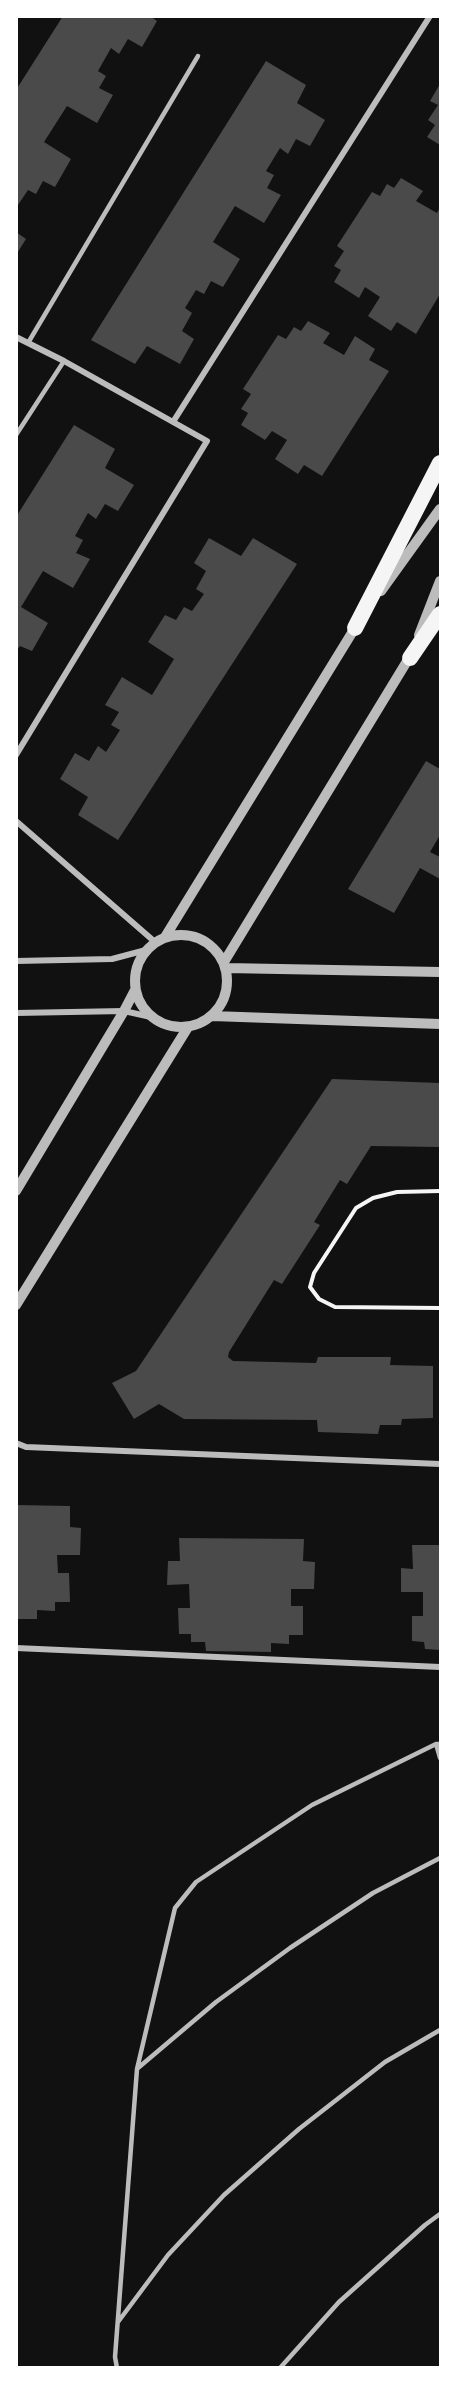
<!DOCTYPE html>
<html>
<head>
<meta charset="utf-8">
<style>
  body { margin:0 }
  #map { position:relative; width:457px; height:2384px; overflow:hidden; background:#111; font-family:Montserrat,sans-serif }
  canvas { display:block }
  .frame { position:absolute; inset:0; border:18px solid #fff; pointer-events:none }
</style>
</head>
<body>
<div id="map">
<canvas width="457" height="2384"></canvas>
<div class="frame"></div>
</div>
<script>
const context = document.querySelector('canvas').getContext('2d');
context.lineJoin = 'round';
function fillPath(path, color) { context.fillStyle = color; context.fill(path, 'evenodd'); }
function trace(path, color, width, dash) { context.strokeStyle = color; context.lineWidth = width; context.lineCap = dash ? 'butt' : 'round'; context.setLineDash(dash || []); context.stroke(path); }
const building = new Path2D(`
  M63,16H150L157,21L142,47L128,39L119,54L111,48L98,71L106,76L99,88L113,95L97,123L67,106L44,142L71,159L55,187L43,181L36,194L28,190L16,208V90Z
  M266,61L306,85L297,103L325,120L310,146L296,139L288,154L280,148L266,171L274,175L267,188L281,195L264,223L235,206L213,242L240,259L223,287L211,281L204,294L196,290L185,308L192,313L182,331L194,339L180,364L147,346L135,364L91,340Z
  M440,84V145L427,137L435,125L428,120L438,105L430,101Z
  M401,178L423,191L416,201L437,213L440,207V294L416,334L397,322L391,331L368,316L380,297L365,287L359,298L334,282L341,270L334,266L344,251L337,246L372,192L380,196L387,184L394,188Z
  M16,232L26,239L16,255Z
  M308,321L330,333L323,343L344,355L355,336L375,349L369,360L389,371L322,476L304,465L298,474L275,459L287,440L272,431L265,440L241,425L248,413L241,409L251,394L243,389L278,335L286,339L294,327L301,331Z
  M74,425L115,449L105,468L134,485L118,511L105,504L96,519L88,513L75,536L83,540L76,553L90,559L73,588L43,571L21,607L48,623L32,651L20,646L16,651V517Z
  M209,538L241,556L253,538L297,564L118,840L78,815L88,797L60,779L75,753L89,761L98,746L106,752L120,730L111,725L119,712L105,705L122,677L152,695L174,659L148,642L165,615L176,620L184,607L192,611L204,594L196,589L206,571L194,563Z
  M426,761L440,769V835L430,852L440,857V879L420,868L394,913L348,889Z
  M332,1079L440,1083V1147L371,1146L347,1184L340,1180L314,1222L320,1225L282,1284L274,1280L229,1352L228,1357L233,1361L316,1363L318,1357H391L390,1365L433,1366V1418L402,1419L401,1425H380L378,1434L318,1432L317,1420L184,1419L159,1404L134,1419L112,1383L136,1371Z
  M16,1505L70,1506V1527L81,1528L80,1555H57L58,1573H69L70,1602H55V1611L37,1610V1619H16Z
  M179,1538L304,1539L303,1561L315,1562L314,1589H291V1606H303V1635H289V1644L271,1643V1652L206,1651L205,1642H191V1634H179L178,1608H190L189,1584L167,1585L168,1561H180Z
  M412,1545H440V1650L425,1649L424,1642L412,1641V1616H423V1592H401V1568L413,1569Z`);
const path = new Path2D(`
  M440,1191L397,1192L373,1198L356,1208L314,1273L310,1287L319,1299L335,1307L440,1308`);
const service = new Path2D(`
  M28,343L198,56
  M16,435L64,361
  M436,1744L440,1758
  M138,2068L216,2002L290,1948L373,1893L440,1858
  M118,2322L168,2255L224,2195L299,2129L385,2062L440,2030
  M117,2368L115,2357L137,2069L175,1908L196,1882L312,1805L436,1744H440
  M280,2368L339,2302L425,2225L440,2214`);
const minor = new Path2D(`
  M16,337L64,361L207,441L16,755
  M173,422L430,16
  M16,821L155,942
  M16,961L112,959L146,950
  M16,1013L124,1011L151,1017
  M16,1443L26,1447L440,1464
  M16,1648L440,1667`);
const tertiary = new Path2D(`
  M381,591L440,509
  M419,635L440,581
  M135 981a46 46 0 1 1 92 0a46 46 0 1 1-92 0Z
  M165,937L358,623
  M224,962L412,653
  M226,968L440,972
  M212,1016L440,1024
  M16,1191L124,1011L135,990
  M16,1305L188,1027`);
const trunk = new Path2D(`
  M355,628L440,463
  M410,658L440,614`);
fillPath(building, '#4a4a4a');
trace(path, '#f5f5f5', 4);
trace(service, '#bcbcbc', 4.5);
trace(minor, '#bcbcbc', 6);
trace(tertiary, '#bcbcbc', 10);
trace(trunk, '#f5f5f5', 16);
</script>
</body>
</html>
